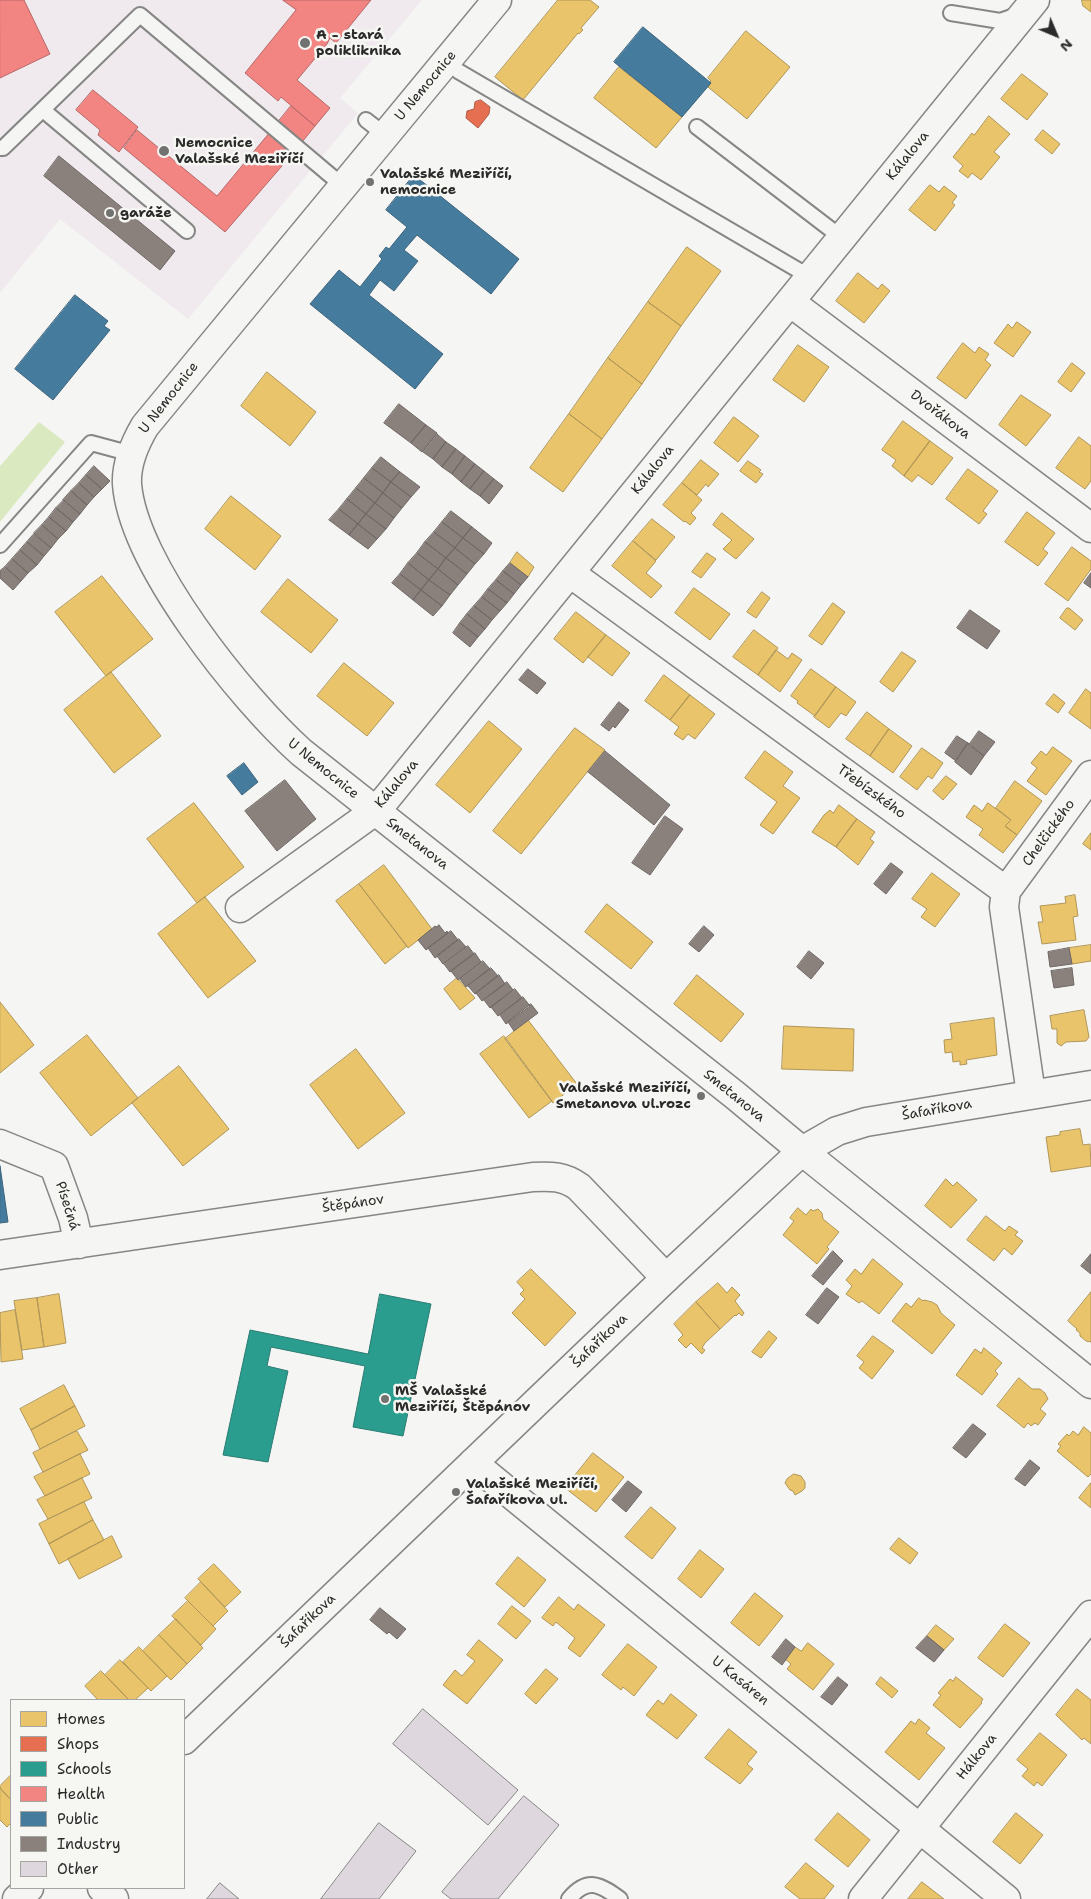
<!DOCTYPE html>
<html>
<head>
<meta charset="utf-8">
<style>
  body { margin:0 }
  #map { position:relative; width:1091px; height:1899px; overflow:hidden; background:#f5f5f3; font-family:"Shantell Sans",sans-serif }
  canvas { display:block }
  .legend { position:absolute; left:10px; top:1699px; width:175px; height:190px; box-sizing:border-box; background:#f6f6f2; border:1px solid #a5a5a2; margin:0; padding:6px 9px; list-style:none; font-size:15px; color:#2b2b2b }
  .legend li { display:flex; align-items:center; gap:10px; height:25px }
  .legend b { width:25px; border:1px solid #a5a5a2 }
  .north { position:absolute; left:1031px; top:10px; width:50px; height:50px; -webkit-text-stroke:4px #f6f6f2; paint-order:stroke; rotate:135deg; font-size:14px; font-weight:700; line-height:20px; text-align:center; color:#2b2b2b }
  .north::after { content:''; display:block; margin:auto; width:18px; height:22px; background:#2b2b2b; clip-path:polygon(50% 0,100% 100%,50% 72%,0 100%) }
</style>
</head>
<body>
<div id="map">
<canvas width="1091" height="1899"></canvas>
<ul class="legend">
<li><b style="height:14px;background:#e9c46a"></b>Homes</li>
<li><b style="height:14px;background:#e76f51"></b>Shops</li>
<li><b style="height:14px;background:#2a9d8f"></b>Schools</li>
<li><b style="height:14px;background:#f28482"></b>Health</li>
<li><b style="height:14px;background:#457b9d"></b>Public</li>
<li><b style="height:14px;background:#8a817c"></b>Industry</li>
<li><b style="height:14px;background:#ded7de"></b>Other</li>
</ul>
<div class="north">N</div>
</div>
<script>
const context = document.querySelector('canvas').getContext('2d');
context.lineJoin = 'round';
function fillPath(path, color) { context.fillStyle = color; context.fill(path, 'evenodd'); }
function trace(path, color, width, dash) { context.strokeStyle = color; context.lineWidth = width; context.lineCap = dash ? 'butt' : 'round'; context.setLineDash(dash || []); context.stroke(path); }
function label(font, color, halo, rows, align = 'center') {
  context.font = font + ' "Shantell Sans",sans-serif'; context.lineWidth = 5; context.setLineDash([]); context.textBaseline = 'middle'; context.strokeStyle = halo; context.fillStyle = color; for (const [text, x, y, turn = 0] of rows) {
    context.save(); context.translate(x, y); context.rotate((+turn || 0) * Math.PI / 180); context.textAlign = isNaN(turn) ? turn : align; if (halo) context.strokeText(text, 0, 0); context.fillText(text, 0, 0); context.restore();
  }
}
const built = new Path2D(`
  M0,0H422L340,98L358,113L188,319L60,219L0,293Z`);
const green = new Path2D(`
  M39,422L65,442L0,522V466Z`);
const homes = new Path2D(`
  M558,0H590L599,7L581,28L583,30L579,34L578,33L523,100L495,77Z
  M1082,0H1091V12L1083,6Z
  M746,31L790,67L747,119L708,87L711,81L708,78Z
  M619,67L682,117L656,148L594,98Z
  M1022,74L1048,94L1027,120L1001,99Z
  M989,116L1010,134L994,152L1000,157L981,180L972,173L968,178L959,171L963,166L953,157L972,133L974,135Z
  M1043,130L1060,144L1052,154L1035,140Z
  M930,185L939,192L944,186L957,196L952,203L955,205L935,231L909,210Z
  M687,247L721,271L681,326L648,302Z
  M858,273L878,289L882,284L890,291L864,323L836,301Z
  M648,302L681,326L642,384L608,358Z
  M1017,322L1031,332L1013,357L994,343L1008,324L1012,328Z
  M963,343L975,353L979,347L989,354L985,360L991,365L966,399L937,378Z
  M798,345L829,367L804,402L773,380Z
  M608,358L642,384L602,439L569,414Z
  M1072,363L1085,373L1071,392L1058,382Z
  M267,372L316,412L290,446L241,406Z
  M1021,395L1051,415L1026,446L999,425Z
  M569,414L602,439L563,492L530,468Z
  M734,417L759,436L738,462L714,443Z
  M903,421L930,441L904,476L892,466L896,460L882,450Z
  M1079,437L1091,446V481L1085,489L1056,468Z
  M930,441L953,458L932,485L918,475L912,482L904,476Z
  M701,460L719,474L708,487L706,484L697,495L682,483Z
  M748,461L761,470L759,472L763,474L756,483L740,471Z
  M968,469L998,491L983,511L987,514L979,524L946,499Z
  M682,483L702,500L691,513L696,518L690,525L685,521L684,522L663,505Z
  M231,496L281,536L255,570L205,529Z
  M1027,512L1055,533L1043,549L1048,553L1038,566L1005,542Z
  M722,513L754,539L736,559L723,549L732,540L713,525Z
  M652,519L675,537L656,560L633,541Z
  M633,541L656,561L646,573L662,586L651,598L612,566Z
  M1072,547L1091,561V569L1068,601L1045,584Z
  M517,552L534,567L528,577L510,563Z
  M707,553L716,559L701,578L692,572Z
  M102,576L153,639L106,676L55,612Z
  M288,579L338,620L311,653L261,612Z
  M694,588L730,614L710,640L675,613Z
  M762,592L770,598L756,618L747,612Z
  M833,603L845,612L822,645L809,636Z
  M1067,608H1069L1083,620L1075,630L1060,618Z
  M576,612L606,635L583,663L554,639Z
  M754,630L778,648L758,675L733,657Z
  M606,635L630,653L612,676L588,657Z
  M776,650L788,659L792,653L802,660L780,692L758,675Z
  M902,652L916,661L893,692L880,682Z
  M344,663L394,703L367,736L317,696Z
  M811,669L836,687L815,716L797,703L798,701L791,696Z
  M111,672L161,736L114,773L64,710Z
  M664,675L690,695L670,720L645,701Z
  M836,687L856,702L846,716L841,713L829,728L814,717Z
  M1086,689L1091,693V729L1069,713Z
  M1054,694L1065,703L1058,713L1046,704Z
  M690,695L715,714L695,739L688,734L683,740L674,734L679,727L670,720Z
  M867,712L889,729L870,756L846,739Z
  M489,721L522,749L470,813L436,785Z
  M575,728L605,750L521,854L493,831Z
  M889,729L912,746L893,773L870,756Z
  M1053,747L1072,761L1046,795L1027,781L1037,768L1031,763L1041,751L1046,755Z
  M922,748L943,763L932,779L928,776L917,790L900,777Z
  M765,751L793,772L783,786L800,798L773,834L760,825L777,802L745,778Z
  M946,776L957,784L943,800L933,791Z
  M1015,781L1042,801L1017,835L1005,826L1011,820L996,808Z
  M194,803L244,867L197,903L147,839Z
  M988,803L1011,820L1005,826L1017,835L1003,853L979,835L983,829L966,817L974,805L982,811Z
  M839,805L857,819L836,847L812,832L824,815L830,810L833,813Z
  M857,819L875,832L870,839L874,842L858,865L836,847Z
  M1091,833V850L1083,844Z
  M384,865L432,929L408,948L359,884Z
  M932,873L960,894L935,927L921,917L927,909L912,899Z
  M359,884L407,946L385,964L336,901Z
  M1075,895L1078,916L1073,917L1076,940L1042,944L1038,922H1043L1040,906L1066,903L1065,897Z
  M205,897L256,961L208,998L158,934Z
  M607,904L653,942L631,969L585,932Z
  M1091,945V961L1072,964L1069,948Z
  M697,975L744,1014L721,1042L674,1004Z
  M457,978L475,998L460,1010L444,989Z
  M0,1002L34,1045L0,1073Z
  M1084,1010L1089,1037L1086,1041L1066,1042L1061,1046L1057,1043V1029H1052L1050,1016Z
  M994,1018L997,1055L966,1060L967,1064L960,1065V1061L953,1062L952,1052L945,1053L944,1040L952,1039L950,1024Z
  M528,1020L577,1084L553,1103L505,1039Z
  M784,1026L854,1029L853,1071L782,1069Z
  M87,1035L138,1098L91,1136L40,1073Z
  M504,1036L552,1101L529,1118L480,1054Z
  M356,1049L405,1113L358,1149L310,1085Z
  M179,1066L229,1129L183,1166L132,1103Z
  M1080,1129L1083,1145L1090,1144L1091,1166L1051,1172L1046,1137L1060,1135V1132Z
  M946,1179L953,1186L957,1182L977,1200L951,1228L925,1206Z
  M798,1208L806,1215L811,1209L813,1211L818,1209L822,1213L823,1219L839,1232L827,1247L829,1249L817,1264L783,1235L794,1221L790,1218Z
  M986,1216L1005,1231L1009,1226L1018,1232L1015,1235L1023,1241L1012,1255L1004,1248L994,1261L967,1240Z
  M873,1259L903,1284L879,1314L862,1301L859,1303L846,1294L852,1286L846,1280L855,1269L861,1274Z
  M531,1269L576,1313L545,1346L512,1313L525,1299L520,1294L524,1290L517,1282Z
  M718,1283L727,1293L732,1287L740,1295L735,1301L744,1313L742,1316L739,1313L736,1316L735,1315L720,1329L696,1302Z
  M1091,1292V1342L1086,1341L1080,1336V1333L1076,1330L1077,1329L1068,1321Z
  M59,1294L66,1343L44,1347L37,1298Z
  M37,1298L44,1347L22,1350L14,1301Z
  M919,1298L923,1301L924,1300L932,1302L937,1305L941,1313L955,1325L932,1354L892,1321L906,1303L911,1307Z
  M696,1302L720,1329L705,1343L702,1348L705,1350L702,1354L691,1343L686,1348L678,1340L683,1335L674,1324Z
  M15,1310L23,1359L1,1362L0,1313Z
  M769,1331L777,1338L761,1358L752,1352Z
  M873,1336L894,1351L872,1379L859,1368L864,1362L857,1356Z
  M984,1348L1002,1363L995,1371L998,1374L982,1395L956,1375L975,1349L981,1353Z
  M1019,1378L1032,1389H1040L1045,1393L1048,1399L1040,1409L1046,1414L1038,1425L1035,1423L1031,1426L1028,1423L1024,1428L997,1406Z
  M64,1385L75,1406L31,1430L20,1409Z
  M75,1406L85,1426L40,1449L31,1430Z
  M1084,1427L1091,1433V1474L1088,1477L1057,1451L1061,1446L1058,1444L1067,1434L1069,1436L1073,1431L1078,1435Z
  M77,1431L88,1450L43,1472L33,1453Z
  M593,1453L624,1477L596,1512L565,1488Z
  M80,1454L90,1474L45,1496L34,1477Z
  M794,1474L801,1476L805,1482V1488L802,1491L795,1495L793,1491L790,1490L785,1483L787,1479Z
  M82,1478L92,1498L48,1519L37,1500Z
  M1091,1483V1508L1079,1498Z
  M84,1502L93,1520L49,1544L39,1524Z
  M651,1507L676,1528L652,1559L625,1537Z
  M93,1520L104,1540L59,1564L49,1544Z
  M112,1536L122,1557L79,1579L68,1559Z
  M899,1538L918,1553L910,1564L890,1549Z
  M700,1550L724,1569L701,1598L678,1579Z
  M518,1557L546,1580L524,1607L496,1584Z
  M214,1564L241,1592L225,1607L198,1579Z
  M201,1582L228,1611L213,1626L185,1598Z
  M755,1593L783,1616L759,1646L731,1623Z
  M559,1597L574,1610L578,1604L605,1625L580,1657L568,1648L575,1638L556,1622L553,1626L542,1618Z
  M188,1601L216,1629L201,1645L172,1616Z
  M512,1606L531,1621L516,1639L498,1624Z
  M176,1619L203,1648L187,1664L159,1635Z
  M1005,1624L1030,1643L1003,1677L978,1658Z
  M936,1625L954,1639L944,1650L927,1636Z
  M159,1635L187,1664L171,1680L143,1651Z
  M479,1640L503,1660L467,1704L443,1685L455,1670L462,1676L475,1661L467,1655Z
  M808,1643L834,1664L813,1690L787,1669L791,1664L785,1659L795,1647L801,1651Z
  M628,1644L657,1667L634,1696L623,1687L621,1690L602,1675Z
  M139,1647L167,1676L151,1691L123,1662Z
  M120,1660L148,1688L135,1700H129L105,1675Z
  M546,1669L558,1679L536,1704L525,1694Z
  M101,1671L105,1675L129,1700H98L85,1686Z
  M881,1677L898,1691L892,1698L876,1684Z
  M956,1677L983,1699L981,1702L982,1703L960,1728L933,1705L941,1695L938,1693L950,1679L953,1681Z
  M1077,1689L1091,1700V1744L1084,1738L1082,1740L1056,1715Z
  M671,1694L697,1715L677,1739L646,1715L658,1700L663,1704Z
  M919,1719L930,1728L926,1733L945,1748L919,1780L885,1752L911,1721L915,1724Z
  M729,1729L757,1752L747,1764L753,1769L740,1784L705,1758Z
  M1040,1733L1067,1755L1042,1786L1037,1782L1034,1786L1022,1776L1028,1769L1017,1760Z
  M11,1775V1800L0,1788V1786Z
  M0,1788L11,1800V1823L7,1827L0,1820Z
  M838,1813L870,1840L848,1867L815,1840Z
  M1016,1813L1043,1835L1020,1864L993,1842Z
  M806,1863L834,1886L824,1899H800L785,1887Z
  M922,1882L944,1899H908Z`);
const shops = new Path2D(`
  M481,100L490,107L489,114L478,128L466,118L467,111L474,109L475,102Z`);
const schools = new Path2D(`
  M380,1294L431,1304L403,1436L353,1427L365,1366L271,1347L267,1366L288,1371L268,1462L223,1455L250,1330L368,1354Z`);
const health = new Path2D(`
  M0,0H24L50,54L0,78Z
  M283,0H371L336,43L330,38L327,44L297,80L330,108L315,126L281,97L278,101L245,73L296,10Z
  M93,90L138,127L119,152L98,135L100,130L76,110Z
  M291,106L315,126L294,152L270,132Z
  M137,130L217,196L270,132L294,152L225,232L124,148Z`);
const public = new Path2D(`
  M643,27L711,83L682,117L614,62Z
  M414,175L519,259L491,294L417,235L404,250L418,261L394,291L380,280L369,295L443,354L415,389L310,304L339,270L360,287L382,259L379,256L386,247L389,249L407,227L386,210Z
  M75,295L108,321L104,326L110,330L53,400L15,369Z
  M244,763L258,782L242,795L227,776Z
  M0,1166L8,1222L0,1223Z`);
const industry = new Path2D(`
  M59,156L175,251L160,270L44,176Z
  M399,404L426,425L411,443L384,423Z
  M426,425L437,433L422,452L411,443Z
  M437,434L446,442L433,459L423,452Z
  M446,442L456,449L442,467L433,459Z
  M456,449L465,456L452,474L442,467Z
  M465,456L475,464L461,482L452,474Z
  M381,457L400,472L391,482L372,468Z
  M475,464L484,471L470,489L461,482Z
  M94,466L110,481L102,489L86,475Z
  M372,468L391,482L383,493L364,478Z
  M484,471L494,479L480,496L470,489Z
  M400,472L420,487L411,497L391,482Z
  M86,475L102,489L94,497L79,483Z
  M364,478L383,493L375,503L356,488Z
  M494,479L503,486L489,504L480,496Z
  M391,482L411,497L402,508L383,493Z
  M79,483L94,497L87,505L71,491Z
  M356,488L375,503L366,514L347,499Z
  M71,491L87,505L80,514L63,500Z
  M383,493L402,508L394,518L375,503Z
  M347,499L366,514L358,524L339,509Z
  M64,500L80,514L73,522L56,508Z
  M375,503L394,518L386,529L366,514Z
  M56,508L73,522L66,531L49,517Z
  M339,509L358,524L349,535L329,520Z
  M451,511L472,527L463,538L442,522Z
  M366,514L386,529L377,539L358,524Z
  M49,517L66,531L58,539L42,525Z
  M442,522L463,538L455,548L434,532Z
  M358,524L377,539L368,549L349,535Z
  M42,525L58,539L51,548L34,533Z
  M472,527L492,543L484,554L463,538Z
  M434,532L455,548L446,558L425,542Z
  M34,534L51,548L44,556L27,542Z
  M463,538L484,554L475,564L455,548Z
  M27,542L44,556L37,565L20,550Z
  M425,542L446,558L438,569L417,553Z
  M455,548L475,564L467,574L446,558Z
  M20,550L37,565L28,573L12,559Z
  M417,553L438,569L429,580L408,563Z
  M446,558L467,574L458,585L438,569Z
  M12,559L28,573L21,581L5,567Z
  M408,563L429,580L421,590L400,574Z
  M510,563L528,577L521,585L503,571Z
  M5,567L21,581L13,590L0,578V571Z
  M438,569L458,585L450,595L429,580Z
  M503,571L521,585L514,594L496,580Z
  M1091,573V588L1084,583Z
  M400,574L421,590L413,600L392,583Z
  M429,580L450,595L442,606L421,590Z
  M496,580L514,594L507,603L488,589Z
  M488,589L507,603L500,611L482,597Z
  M421,590L442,606L433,616L413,600Z
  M482,597L500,611L492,620L474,606Z
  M474,606L492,620L485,629L467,614Z
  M970,610L1000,631L987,649L957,628Z
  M467,614L485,629L478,637L460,623Z
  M460,623L478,637L470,647L453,633Z
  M528,669L546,683L537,694L519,680Z
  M619,702L629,710L615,728L613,726L609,731L601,725Z
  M979,731L995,742L984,756L969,745Z
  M957,736L968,743L956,761L945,753Z
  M968,743L984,756L971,775L955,762Z
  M605,751L670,805L654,825L588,772Z
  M285,780L316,819L277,851L245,811Z
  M665,816L683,829L650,875L632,863Z
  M891,863L903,872L886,894L874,884Z
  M439,925L445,933L447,931L448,933L426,950L418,940L435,926L437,927Z
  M704,926L714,935L699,952L689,944Z
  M451,931L458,940L435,958L428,948Z
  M459,939L466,947L443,964L437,956Z
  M468,946L474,954L450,972L444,964Z
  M1069,948L1072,964L1050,967L1048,952Z
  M809,951L824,963L811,979L797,967Z
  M475,953L481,962L458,980L451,971Z
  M483,961L490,969L466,987L460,979Z
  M491,968L498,976L475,994L468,986Z
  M1072,968L1074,985L1054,988L1051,971Z
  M499,975L505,984L482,1001L476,993Z
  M507,982L513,990L490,1008L484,1000Z
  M515,989L522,998L498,1016L491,1007Z
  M523,997L530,1006L506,1024L500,1015Z
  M531,1004L538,1013L514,1031L508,1022Z
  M833,1251L843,1261L823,1285L812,1276Z
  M1091,1254V1274L1081,1266Z
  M827,1288L839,1297L818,1324L806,1315Z
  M973,1424L986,1434L966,1458L953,1448Z
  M1030,1460L1040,1468L1025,1486L1015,1479Z
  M628,1481L642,1492L626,1512L612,1500Z
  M380,1608L406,1629L397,1639L389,1632L387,1634L370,1620Z
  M927,1636L944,1650L934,1662L916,1648Z
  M786,1639L795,1647L782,1665L772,1657Z
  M838,1677L848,1685L832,1705L821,1697Z`);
const building = new Path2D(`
  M423,1709L518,1790L488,1825L393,1744Z
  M524,1796L559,1825L498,1899H451L442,1892Z
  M379,1823L416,1851L379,1899H321Z
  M220,1883L239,1899H207Z`);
const lane = new Path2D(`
  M951,13L1000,21L1017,15
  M458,71L810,277
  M43,110L187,231
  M366,120L385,135
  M697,127L842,238
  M0,148H3L140,15L343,186
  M0,545L91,443L132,454
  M569,1899C587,1877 600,1884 620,1899`);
const street = new Path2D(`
  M790,302L1091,528
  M570,573L1006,891L1004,907L1031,1094
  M1006,891L1091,775
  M240,908L375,811L385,800L1035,0
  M0,1144L54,1166L73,1218L79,1244
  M802,1151L1091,1384
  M0,1255L533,1177C551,1176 564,1176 579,1187L666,1278
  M473,1463L1006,1899
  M102,1888L114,1899
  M863,1899L1091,1615`);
const secondary = new Path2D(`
  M497,0L145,426C135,443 126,464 127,484C133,564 242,699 301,752L736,1096L802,1151
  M184,1740L666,1278L802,1151L837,1131L866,1122L1091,1085
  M17,1899L29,1888`);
const markers = [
  [305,43,6,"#727271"],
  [164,151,6,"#727271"],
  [370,182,5,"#727271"],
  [110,213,5,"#727271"],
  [701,1096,5,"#727271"],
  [385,1399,5,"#727271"],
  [456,1492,5,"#727271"]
];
const poiNames = [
  ["A - stará",316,35],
  ["polikliknika",316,51],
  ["Nemocnice",175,143],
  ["Valašské Meziříčí",175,159],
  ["Valašské Meziříčí,",380,174],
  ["nemocnice",380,190],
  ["garáže",120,213],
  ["Valašské Meziříčí,",691,1088,"right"],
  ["Smetanova ul.rozc",691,1104,"right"],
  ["MŠ Valašské",395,1391],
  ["Meziříčí, Štěpánov",395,1407],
  ["Valašské Meziříčí,",466,1484],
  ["Šafaříkova ul.",466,1500]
];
const streetNames = [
  ["U Nemocnice",426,86,-50],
  ["Kálalova",908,156,-51],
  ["U Nemocnice",169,398,-52],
  ["Dvořákova",940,415,37],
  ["Kálalova",653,470,-51],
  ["U Nemocnice",323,769,39],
  ["Kálalova",397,784,-50],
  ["Třebízského",871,792,36],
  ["Chelčického",1049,833,-54],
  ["Smetanova",417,844,38],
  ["Smetanova",734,1096,39],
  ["Šafaříkova",937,1110,-10],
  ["Štěpánov",353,1204,-8],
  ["Písečná",67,1206,72],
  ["Šafaříkova",600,1341,-44],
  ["Šafaříkova",308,1621,-44],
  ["U Kasáren",740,1681,39],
  ["Hálkova",977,1757,-51]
];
fillPath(built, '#f0eaef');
fillPath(green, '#dbe9c0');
fillPath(homes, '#e9c46a');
trace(homes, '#b09657', 1);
fillPath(shops, '#e76f51');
trace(shops, '#af5b46', 1);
fillPath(schools, '#2a9d8f');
trace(schools, '#2a7b71', 1);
fillPath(health, '#f28482');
trace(health, '#b66968', 1);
fillPath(public, '#457b9d');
trace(public, '#3d637b', 1);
fillPath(industry, '#8a817c');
trace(industry, '#6e6764', 1);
fillPath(building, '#ded7de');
trace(building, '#868685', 1);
trace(lane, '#868685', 18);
trace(street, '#868685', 31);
trace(secondary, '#868685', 31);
trace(lane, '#f5f5f3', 14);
trace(street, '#f5f5f3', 28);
trace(secondary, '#f5f5f3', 28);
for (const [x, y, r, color] of markers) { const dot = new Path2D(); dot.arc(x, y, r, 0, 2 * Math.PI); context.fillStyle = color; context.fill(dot); trace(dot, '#f6f6f2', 2); }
label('bold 14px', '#2b2b2b', '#f6f6f2', poiNames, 'left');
label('14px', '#2b2b2b', '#f6f6f2', streetNames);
</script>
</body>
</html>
